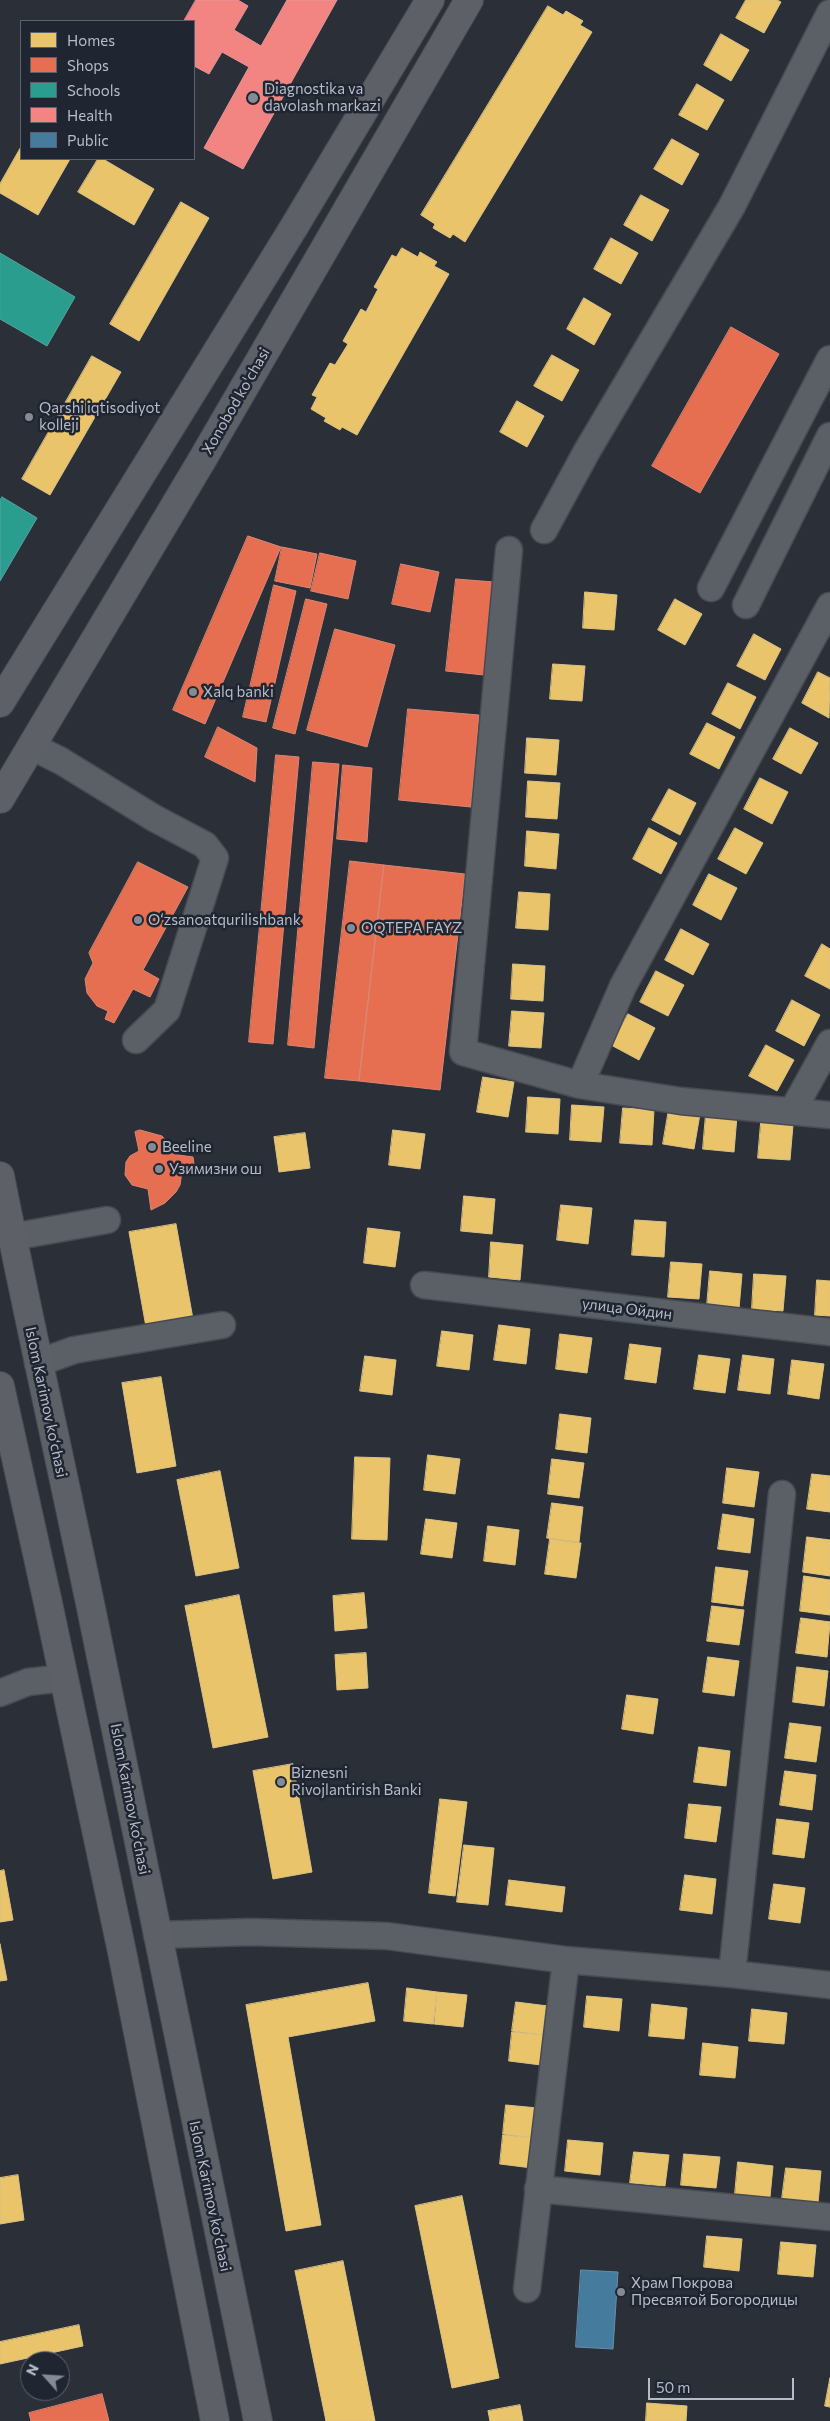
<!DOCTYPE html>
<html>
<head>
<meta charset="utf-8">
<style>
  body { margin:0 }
  #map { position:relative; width:830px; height:2421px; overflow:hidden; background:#2b2f37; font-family:Commissioner,sans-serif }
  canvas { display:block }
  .legend { position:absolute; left:20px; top:20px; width:175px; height:140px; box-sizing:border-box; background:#1f2632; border:1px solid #5b626e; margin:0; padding:6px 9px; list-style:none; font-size:15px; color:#b6bcc8 }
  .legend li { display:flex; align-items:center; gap:10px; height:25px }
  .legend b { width:25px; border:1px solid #5b626e }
  .north { position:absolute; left:20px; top:2351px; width:50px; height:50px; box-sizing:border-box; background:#1f2632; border:1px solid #5b626e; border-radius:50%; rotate:296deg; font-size:14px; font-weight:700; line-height:20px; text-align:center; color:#b6bcc8 }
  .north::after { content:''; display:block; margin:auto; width:18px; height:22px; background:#858b95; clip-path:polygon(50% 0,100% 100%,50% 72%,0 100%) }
  .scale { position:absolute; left:648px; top:2378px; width:146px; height:22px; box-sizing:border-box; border:2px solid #b6bcc8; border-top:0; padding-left:6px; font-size:15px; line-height:18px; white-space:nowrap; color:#b6bcc8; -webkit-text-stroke:4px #1f2632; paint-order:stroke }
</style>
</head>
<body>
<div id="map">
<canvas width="830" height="2421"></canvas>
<ul class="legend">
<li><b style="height:14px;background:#e9c46a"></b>Homes</li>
<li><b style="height:14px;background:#e76f51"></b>Shops</li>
<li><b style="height:14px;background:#2a9d8f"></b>Schools</li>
<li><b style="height:14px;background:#f28482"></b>Health</li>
<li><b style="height:14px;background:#457b9d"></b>Public</li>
</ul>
<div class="north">N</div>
<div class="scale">50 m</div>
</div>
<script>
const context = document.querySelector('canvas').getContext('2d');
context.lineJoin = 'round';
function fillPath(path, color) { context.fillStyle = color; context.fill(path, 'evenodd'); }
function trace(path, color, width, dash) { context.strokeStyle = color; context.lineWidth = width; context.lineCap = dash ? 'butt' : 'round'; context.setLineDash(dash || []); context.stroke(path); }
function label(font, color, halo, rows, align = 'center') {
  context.font = font + ' Commissioner,sans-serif'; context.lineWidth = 5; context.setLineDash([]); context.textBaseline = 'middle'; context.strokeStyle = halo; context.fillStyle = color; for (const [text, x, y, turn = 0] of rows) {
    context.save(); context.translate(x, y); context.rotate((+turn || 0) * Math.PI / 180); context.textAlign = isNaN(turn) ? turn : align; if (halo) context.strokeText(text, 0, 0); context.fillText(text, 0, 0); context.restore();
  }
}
const homes = new Path2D(`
  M746,0H777L781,2L764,33L736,18Z
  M548,6L563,15L566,11L583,21L580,25L592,32L465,242L453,234L450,238L433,228L435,224L421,215Z
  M721,34L749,50L731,81L704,65Z
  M697,84L724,100L707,130L679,115Z
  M672,139L699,154L682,185L654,169Z
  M21,147V159H70L38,215L0,193V184Z
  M98,159H103L154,189L134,225L78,192Z
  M641,195L669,210L652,241L624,225Z
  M181,202L209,218L139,341L110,324Z
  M611,238L638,253L621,284L594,269Z
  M402,248L418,257L420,252L437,262L434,266L449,274L357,435L342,427L340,430L324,421L326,418L311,409L317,397L312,395L330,363L335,365L348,344L343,341L361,309L366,312L378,289L374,287L392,255L396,257Z
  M584,298L611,314L594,345L567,329Z
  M552,355L579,370L562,401L534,386Z
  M92,356L121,372L50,495L22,479Z
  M517,401L544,416L527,447L500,432Z
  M585,592L617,595L614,630L583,628Z
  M675,599L702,614L685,645L658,630Z
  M754,634L781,649L765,680L737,666Z
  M553,664L585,666L582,701L550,699Z
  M818,672L830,678L829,718L802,703Z
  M728,683L756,697L740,729L712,714Z
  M707,723L735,737L719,769L690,754Z
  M790,728L818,743L801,774L773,759Z
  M527,738L559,740L556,775L525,773Z
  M760,778L788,792L772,824L744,809Z
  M528,781L560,783L557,819L526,817Z
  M669,789L696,803L680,835L652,820Z
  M649,828L677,843L661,874L633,859Z
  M735,828L763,843L746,874L718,859Z
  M527,831L559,834L556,869L525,866Z
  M709,874L737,888L721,920L693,905Z
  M519,892L550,894L548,930L516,928Z
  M681,929L709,944L693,975L665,960Z
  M822,944L830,949V989L805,976Z
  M513,964L545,966L543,1001L511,999Z
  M656,971L684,985L668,1016L640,1002Z
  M792,1000L820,1015L804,1046L776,1031Z
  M512,1011L544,1013L541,1048L509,1046Z
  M628,1014L655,1028L639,1060L611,1045Z
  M766,1045L794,1060L777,1091L749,1076Z
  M483,1077L514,1082L508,1117L477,1112Z
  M528,1097L560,1099L558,1134L526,1132Z
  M572,1105L604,1107L601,1142L570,1140Z
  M623,1108L654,1110L652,1145L620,1143Z
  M669,1109L700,1114L694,1149L663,1144Z
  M706,1114L737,1116L734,1152L703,1149Z
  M761,1123L793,1125L790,1160L758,1158Z
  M393,1130L425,1134L420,1169L389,1165Z
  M305,1133L310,1168L279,1172L274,1137Z
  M464,1196L495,1199L492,1234L461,1231Z
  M561,1205L592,1208L588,1244L557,1240Z
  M635,1220L666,1222L664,1257L632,1255Z
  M176,1224L193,1319L146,1327L129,1232Z
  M368,1228L400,1232L395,1267L364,1263Z
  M491,1242L523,1245L520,1280L489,1277Z
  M671,1262L702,1264L699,1299L668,1297Z
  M710,1271L742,1274L739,1309L707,1306Z
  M754,1274L786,1276L783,1311L752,1309Z
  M817,1280L830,1281V1316L815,1315Z
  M499,1325L530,1329L526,1364L494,1360Z
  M442,1331L473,1335L469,1370L437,1366Z
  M560,1334L592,1338L587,1373L556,1369Z
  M630,1344L661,1348L656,1383L625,1379Z
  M699,1355L730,1359L725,1393L694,1389Z
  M743,1355L774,1359L770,1394L738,1390Z
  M365,1356L396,1360L392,1395L360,1391Z
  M792,1360L824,1364L819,1399L788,1394Z
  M161,1377L176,1466L137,1473L122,1383Z
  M560,1414L591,1418L587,1453L556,1449Z
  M428,1455L460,1459L455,1494L424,1490Z
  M355,1457L390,1458L387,1540L352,1539Z
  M552,1459L584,1463L579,1498L548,1494Z
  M727,1468L759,1472L754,1507L723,1503Z
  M220,1471L239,1568L196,1576L177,1480Z
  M812,1474L830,1476V1512L807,1509Z
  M552,1503L583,1507L579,1542L547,1538Z
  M723,1514L754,1519L750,1553L718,1549Z
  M426,1519L457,1523L452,1558L421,1554Z
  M488,1526L519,1530L515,1565L484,1561Z
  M807,1537L830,1540V1576L803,1572Z
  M550,1539L581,1543L576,1578L545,1574Z
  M716,1567L748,1571L743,1606L712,1602Z
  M804,1576L830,1580V1615L800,1611Z
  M364,1593L367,1628L335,1631L333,1596Z
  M239,1595L268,1737L213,1748L185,1606Z
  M712,1606L744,1610L739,1645L707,1641Z
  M801,1618L830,1622L827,1657L796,1653Z
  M366,1653L368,1688L337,1690L335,1655Z
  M708,1657L739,1661L734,1696L703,1692Z
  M797,1667L828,1671L824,1706L793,1702Z
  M627,1695L658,1699L653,1734L622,1729Z
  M790,1723L821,1727L816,1762L785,1758Z
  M699,1747L730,1751L726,1786L694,1782Z
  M293,1764L312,1872L273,1879L253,1771Z
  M785,1771L816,1775L812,1810L780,1805Z
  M440,1799L467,1802L455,1896L429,1893Z
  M689,1804L721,1807L716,1842L685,1838Z
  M777,1819L809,1823L804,1858L773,1854Z
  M464,1845L494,1848L488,1905L457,1902Z
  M4,1870L13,1920L0,1922V1871Z
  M685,1875L716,1879L712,1914L680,1910Z
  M509,1880L565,1887L562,1912L506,1905Z
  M774,1884L805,1888L800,1923L769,1919Z
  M0,1944L7,1980L0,1981Z
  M368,1983L375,2021L288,2037L321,2225L286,2231L246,2005Z
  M407,1988L437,1992L433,2024L404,2021Z
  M437,1992L467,1995L463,2027L434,2024Z
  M587,1996L622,1999L619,2031L584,2027Z
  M516,2002L548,2006L545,2035L512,2031Z
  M652,2004L687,2008L684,2039L649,2036Z
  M752,2009L787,2013L784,2044L749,2041Z
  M512,2032L544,2035L541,2065L509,2061Z
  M703,2043L738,2047L735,2078L700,2075Z
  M506,2105L538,2108L535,2138L503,2134Z
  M503,2135L535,2138L532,2168L500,2164Z
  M568,2140L603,2143L600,2175L565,2171Z
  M634,2152L669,2155L665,2186L630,2183Z
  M684,2154L720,2157L716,2188L681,2185Z
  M738,2162L773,2166L770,2197L735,2194Z
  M786,2168L821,2171L818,2203L782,2199Z
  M18,2175L24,2220L0,2224V2178Z
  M462,2196L499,2378L452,2388L415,2206Z
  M707,2236L742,2239L739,2271L704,2267Z
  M781,2242L816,2245L813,2277L778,2274Z
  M343,2261L375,2421H326L295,2271Z
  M79,2325L83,2346L0,2364V2342Z
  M830,2378V2407L825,2406Z
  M647,2403L687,2406L686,2421H646Z
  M520,2405L523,2421H490L488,2411Z`);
const shops = new Path2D(`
  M731,327L779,354L700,493L652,466Z
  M248,536L281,547L205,724L173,710Z
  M282,547L317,554L310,588L275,581Z
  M320,553L356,561L348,599L311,591Z
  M401,564L439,572L430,612L392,604Z
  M456,579L494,582L484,675L446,671Z
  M274,585L296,591L266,722L243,717Z
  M306,599L327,604L295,734L273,728Z
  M335,629L395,645L367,747L307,730Z
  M408,709L479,715L471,807L399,800Z
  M218,727L257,748L255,782L205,757Z
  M276,755L299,757L273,1044L249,1042Z
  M313,762L339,764L314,1048L288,1045Z
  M343,765L372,768L367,842L337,839Z
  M350,861L384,865L359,1081L325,1078Z
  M138,862L188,887L143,970L159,979L150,997L133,989L114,1023L105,1019L108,1011L97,1006L87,993L85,979L93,963L89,953Z
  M384,865L465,874L440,1090L359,1081Z
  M140,1130L162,1136L178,1155L193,1157L195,1171L182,1172L180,1185L176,1192L165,1203L151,1210L148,1189L132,1185L125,1175L126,1162L130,1156L139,1151L135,1132Z
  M102,2394L109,2421H31L29,2413Z`);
const schools = new Path2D(`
  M0,253L75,297L47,346L0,319Z
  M2,497L37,518L0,581V501Z`);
const health = new Path2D(`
  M196,0H238L248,6L234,30L261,46L287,0H337L243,169L204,148L249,67L222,52L209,74L194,66V21H184Z`);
const public = new Path2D(`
  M581,2270L618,2272L613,2349L576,2347Z`);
const minor = new Path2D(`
  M544,530L587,451L732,206L830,13
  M509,550L463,1052L580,1085L681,1101L830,1115
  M711,588L830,359
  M746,605L830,436
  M31,746L61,761L154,818L205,845L215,858L167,1010L136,1040
  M580,1085L623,986L830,606
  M793,1110L830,1043
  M12,1237L107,1220
  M424,1285L830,1332
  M38,1363L74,1350L222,1325
  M0,1693L28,1682L64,1678
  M157,1935L250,1932L387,1936L566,1960L732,1974L830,1985
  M732,1974L782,1494
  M538,2189L830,2217
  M527,2289L566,1960`);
const major = new Path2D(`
  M0,703L294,227L430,0
  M0,799L202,460L469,0
  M0,1176C29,1321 61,1464 91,1608C148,1879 200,2150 258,2421
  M0,1386L48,1603L122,1952L215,2421`);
const markers = [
  [253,98,6,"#858b95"],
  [29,417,5,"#858b95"],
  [193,692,5,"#858b95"],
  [138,920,5,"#858b95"],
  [351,928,5,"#858b95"],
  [152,1147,5,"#858b95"],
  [159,1169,5,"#858b95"],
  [281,1782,5,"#858b95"],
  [621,2292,5,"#858b95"]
];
const poiNames = [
  ["Diagnostika va",264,89],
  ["davolash markazi",264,106],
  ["Qarshi iqtisodiyot",39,408],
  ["kolleji",39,425],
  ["Xalq banki",203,692],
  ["Oʻzsanoatqurilishbank",148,920],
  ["OQTEPA FAYZ",361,928],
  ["Beeline",162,1147],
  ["Узимизни ош",169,1169],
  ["Biznesni",291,1773],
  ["Rivojlantirish Banki",291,1790],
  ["Храм Покрова",631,2283],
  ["Пресвятой Богородицы",631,2300]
];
const streetNames = [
  ["Xonobod ko'chasi",236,401,-60],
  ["улица Ойдин",627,1309,7],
  ["Islom Karimov ko‘chasi",46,1402,78],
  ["Islom Karimov ko‘chasi",130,1799,79],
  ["Islom Karimov ko‘chasi",210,2196,78]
];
fillPath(homes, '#e9c46a');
trace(homes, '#dac286', 1);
fillPath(shops, '#e76f51');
trace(shops, '#d88675', 1);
fillPath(schools, '#2a9d8f');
trace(schools, '#54a6a0', 1);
fillPath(health, '#f28482');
trace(health, '#e09597', 1);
fillPath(public, '#457b9d');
trace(public, '#678eaa', 1);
trace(minor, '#474b51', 29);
trace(major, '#464a51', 30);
trace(minor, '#5b5f66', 26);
trace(major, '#5d6167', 28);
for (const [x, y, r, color] of markers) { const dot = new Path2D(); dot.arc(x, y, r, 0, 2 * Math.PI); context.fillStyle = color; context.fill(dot); trace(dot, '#1f2632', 2); }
label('15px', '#b6bcc8', '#1f2632', poiNames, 'left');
label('15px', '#b6bcc8', '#1f2632', streetNames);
</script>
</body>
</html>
